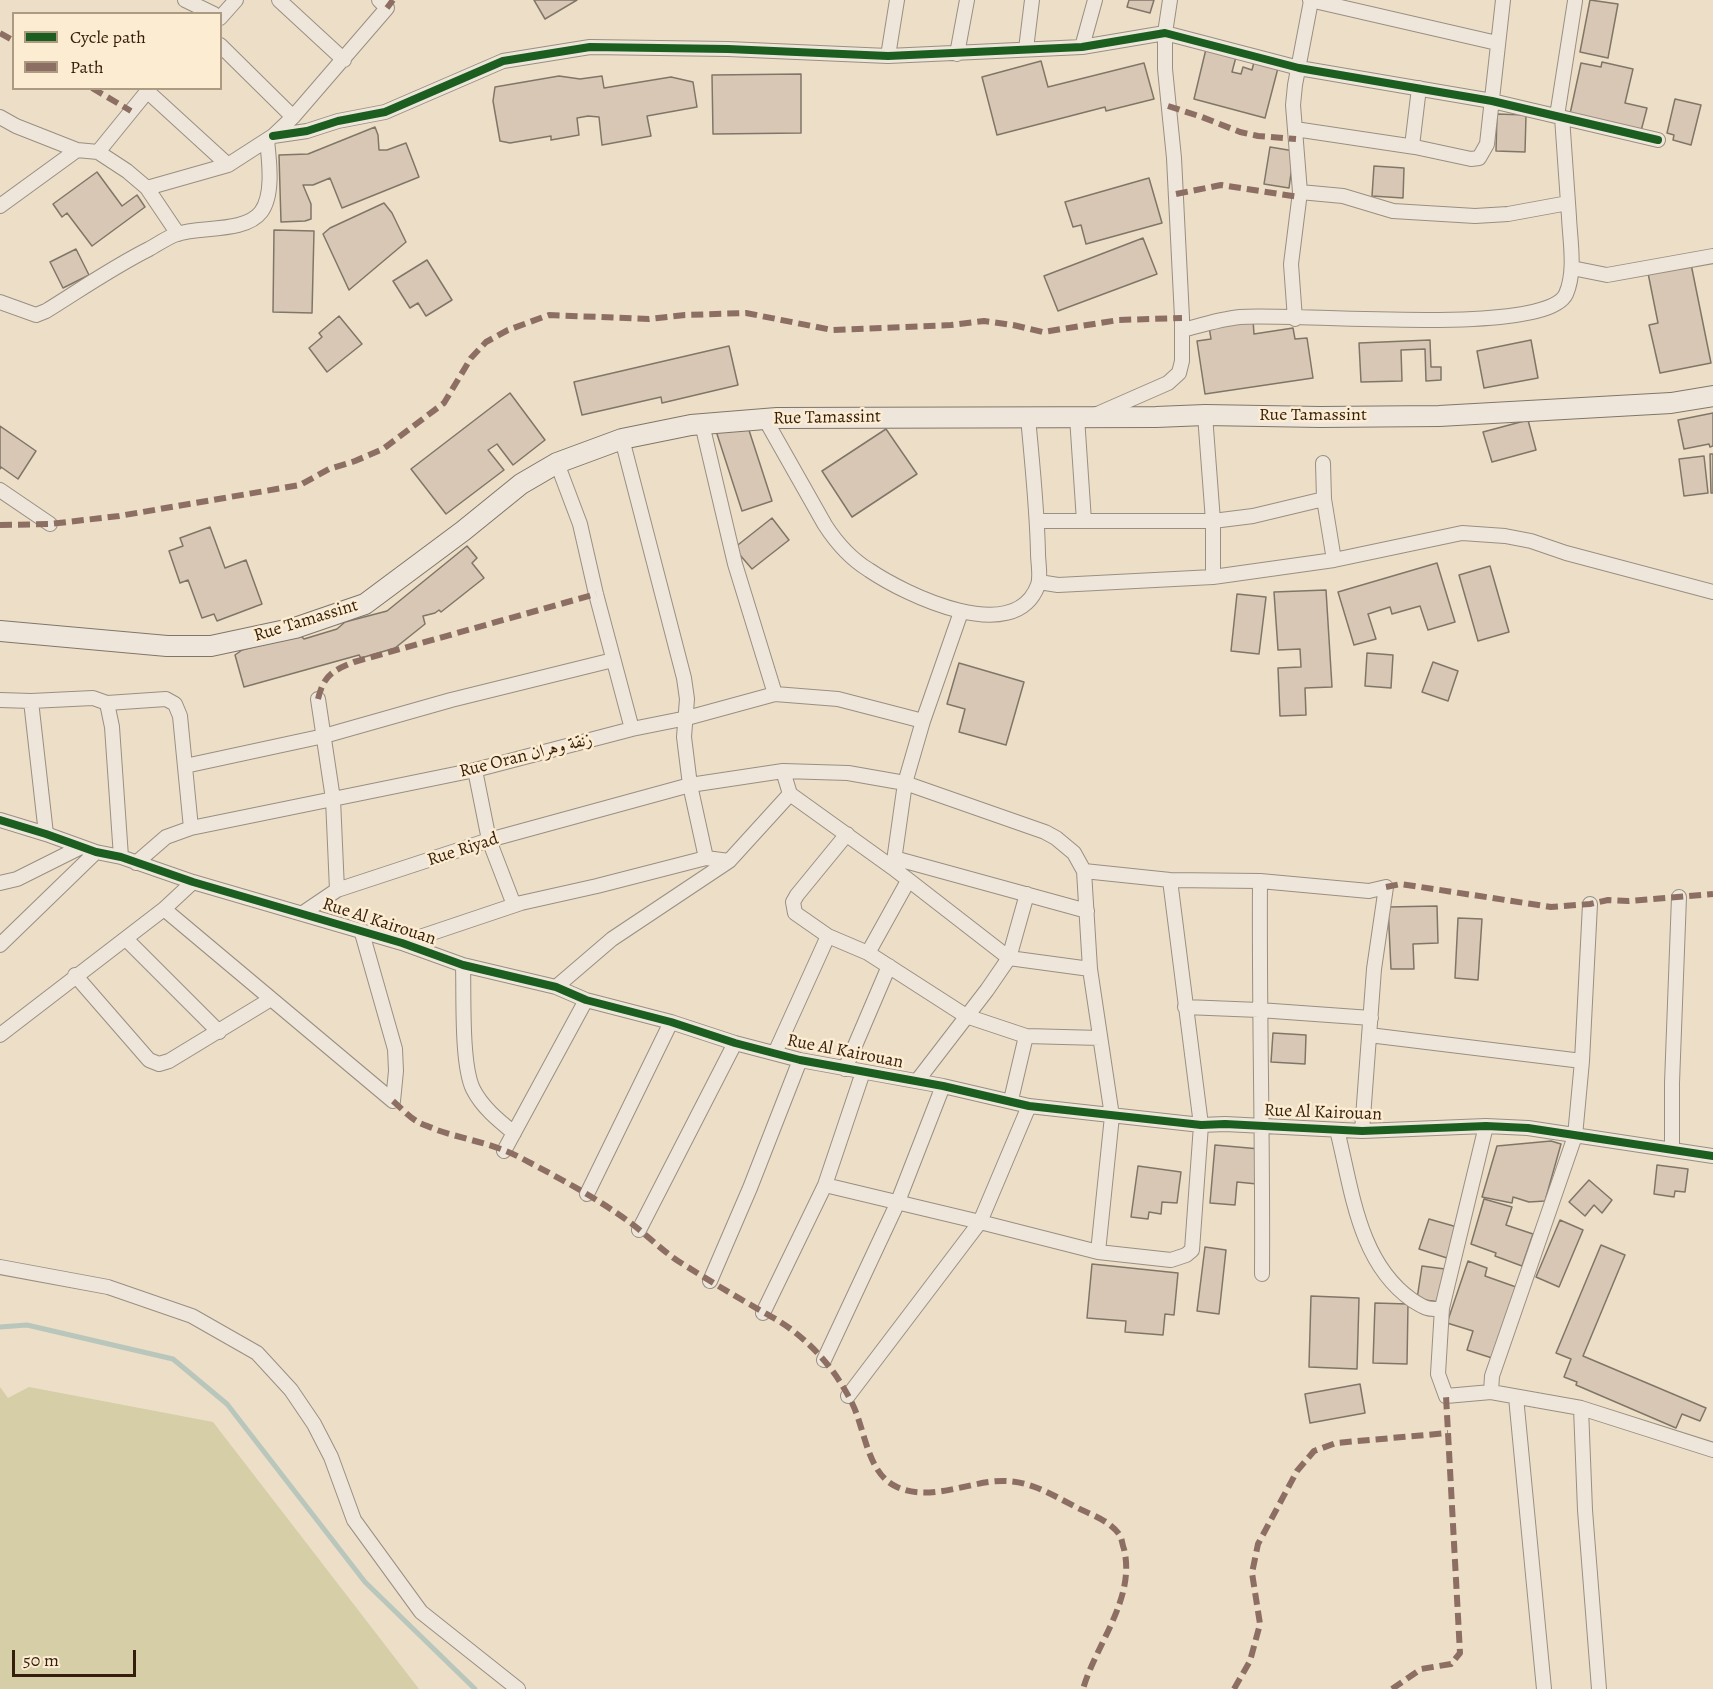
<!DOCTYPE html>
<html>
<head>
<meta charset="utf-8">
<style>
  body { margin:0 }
  #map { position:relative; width:1713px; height:1689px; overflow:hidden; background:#ecdec7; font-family:Alegreya,serif }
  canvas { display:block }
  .legend { position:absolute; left:12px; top:12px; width:210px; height:78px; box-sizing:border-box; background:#fcecd1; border:2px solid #ad9a82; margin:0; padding:8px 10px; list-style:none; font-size:18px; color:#361e0c }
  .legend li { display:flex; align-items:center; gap:12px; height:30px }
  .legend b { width:30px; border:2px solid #ad9a82 }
  .scale { position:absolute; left:12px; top:1650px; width:124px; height:27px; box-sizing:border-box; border:3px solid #361e0c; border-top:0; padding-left:8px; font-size:18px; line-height:21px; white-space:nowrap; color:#361e0c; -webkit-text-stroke:4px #fcecd1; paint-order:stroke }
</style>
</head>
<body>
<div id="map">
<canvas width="1713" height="1689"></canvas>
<ul class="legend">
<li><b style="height:8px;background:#1b5e20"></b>Cycle path</li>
<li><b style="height:8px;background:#8d6e63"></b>Path</li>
</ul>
<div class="scale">50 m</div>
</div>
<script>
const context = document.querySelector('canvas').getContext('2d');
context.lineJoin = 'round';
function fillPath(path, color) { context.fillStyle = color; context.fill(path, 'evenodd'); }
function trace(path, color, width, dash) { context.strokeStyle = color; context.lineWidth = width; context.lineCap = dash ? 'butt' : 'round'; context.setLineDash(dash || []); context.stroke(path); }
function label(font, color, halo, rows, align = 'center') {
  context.font = font + ' Alegreya,Amiri,serif'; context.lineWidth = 5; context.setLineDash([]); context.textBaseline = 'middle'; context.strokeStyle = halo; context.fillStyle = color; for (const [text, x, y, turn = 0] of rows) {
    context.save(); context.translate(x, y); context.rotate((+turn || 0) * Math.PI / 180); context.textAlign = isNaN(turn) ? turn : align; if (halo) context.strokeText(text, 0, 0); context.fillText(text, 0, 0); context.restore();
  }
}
const green = new Path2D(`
  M0,1387L8,1398L29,1387L213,1422L419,1689H0Z`);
const stream = new Path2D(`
  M0,1327L27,1325L173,1359L227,1404L365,1582L475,1689`);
const building = new Path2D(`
  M534,0H577L545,19Z
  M1129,0H1154L1150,13L1127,7Z
  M1590,0L1618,4L1608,58L1580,52Z
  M1206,49L1236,57L1232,72L1241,74L1243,67L1252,70L1254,62L1278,68L1265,118L1194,99Z
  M1041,61L1048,87L1144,63L1154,99L1106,111L1105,107L997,135L982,77Z
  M1602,62L1633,69L1625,103L1647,108L1641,131L1570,114L1581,63L1601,67Z
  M801,74V133L713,134L712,75Z
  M559,76L580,79L602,76L604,88L671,77L693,82L697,107L647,116L651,136L602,145L599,117L588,116L577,118L579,135L551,140V136L510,143L500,141L493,101L495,87Z
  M1675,99L1701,105L1691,145L1673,140L1674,135L1667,133Z
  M1497,114L1526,115L1525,152L1496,151Z
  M375,127L378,135L379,150H387L406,143L419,177L342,208L330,178L313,185H303L311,204V219L305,221L281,222L279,155L308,154Z
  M1270,147L1294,151L1289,188L1264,184Z
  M1374,166L1404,168L1403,198L1372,196Z
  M97,172L122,206L137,195L145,207L92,246L67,213L62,217L53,204Z
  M1149,178L1162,223L1086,244L1081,225L1073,227L1065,202Z
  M384,203L392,213L406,242L349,290L323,234L330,228Z
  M274,230L314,231L312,313L273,312Z
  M1143,238L1157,274L1058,311L1044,276Z
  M76,249L89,275L63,288L50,262Z
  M427,260L452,300L426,316L418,303L410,308L393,281Z
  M1691,264L1711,363L1660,373L1649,325L1658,323L1648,273Z
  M339,316L362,344L327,372L309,348L322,337L319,333Z
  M1253,320L1254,334L1293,328L1295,339L1307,338L1313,378L1205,394L1197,341L1211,339L1209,327Z
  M1430,340L1431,367H1441V380L1426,381L1425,349L1401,350L1402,381L1361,382L1359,343Z
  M1531,340L1538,378L1484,388L1477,351Z
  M729,346L738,385L662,403L661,397L582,415L574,382Z
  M510,393L545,440L513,465L497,444L488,450L504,470L446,514L411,469Z
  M1713,413V446L1710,447L1709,444L1684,449L1678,420Z
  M1528,420L1536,450L1492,462L1483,432Z
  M746,421L772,501L742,511L716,431Z
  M0,426L36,451L18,479L1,467L0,469Z
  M886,429L917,474L852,517L822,471Z
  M1710,454H1713V493H1711Z
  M1704,456L1708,493L1684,496L1679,459Z
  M772,518L789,540L752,569L734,548Z
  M210,527L225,568L246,560L262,604L217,621L214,614L202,618L188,580L180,583L169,551L183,546L180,538Z
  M467,546L477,558L472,563L484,578L441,612L439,610L435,613L423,616L425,624L395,648L361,658L359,655L244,687L235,655L242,650L299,634L304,639L337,629L345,622L387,611Z
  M1437,563L1455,622L1428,630L1420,606L1392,614L1390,607L1368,614L1376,639L1354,645L1338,592Z
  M1490,566L1509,632L1478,641L1459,575Z
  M1326,590L1332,687L1305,688L1306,715L1280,716L1278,668L1301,667L1300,649L1278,650L1274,592Z
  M1237,594L1266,597L1259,654L1231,651Z
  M1367,653L1393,655L1391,688L1365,686Z
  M1433,662L1458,671L1448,701L1422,692Z
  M959,663L1024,682L1006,745L959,732L965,709L947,704Z
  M1437,906L1438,943L1413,944L1414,969H1391L1388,907Z
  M1458,918L1482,919L1478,980L1455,978Z
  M1273,1033L1306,1035L1305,1064L1271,1062Z
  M1551,1141L1561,1144L1545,1201L1529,1202L1513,1197L1512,1203L1482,1197L1497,1146Z
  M1215,1145L1260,1149L1257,1184L1237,1182L1235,1205L1210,1203Z
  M1657,1165L1688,1169L1685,1192L1675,1191L1674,1197L1654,1194Z
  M1138,1166L1181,1172L1177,1203L1162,1202L1161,1214L1149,1212L1148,1219L1131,1217Z
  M1589,1180L1612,1200L1602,1213L1594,1205L1585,1216L1569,1202Z
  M1484,1199L1512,1207L1506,1225L1533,1234L1522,1266L1495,1256L1496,1253L1471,1244Z
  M1429,1219L1457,1227L1447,1258L1419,1249Z
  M1560,1220L1583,1230L1559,1287L1536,1277Z
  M1601,1245L1625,1255L1583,1356L1706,1408L1700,1421L1682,1414L1676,1428L1576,1385L1577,1382L1564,1377L1571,1359L1556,1353Z
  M1205,1247L1226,1250L1219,1314L1197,1311Z
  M1468,1261L1487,1268L1485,1276L1516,1287L1492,1358L1467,1350L1473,1331L1447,1323Z
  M1092,1264L1178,1273L1174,1315L1165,1314L1163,1335L1125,1332L1126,1321L1087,1318Z
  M1422,1266L1445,1269L1440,1302L1417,1299Z
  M1311,1296L1359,1298L1357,1369L1309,1367Z
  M1375,1303L1408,1304L1407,1364L1373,1363Z
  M1360,1384L1365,1413L1310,1423L1305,1394Z`);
const minor = new Path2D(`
  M185,0L214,14
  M279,0L344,60
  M1310,0L1497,43
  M220,18L236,0
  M220,45L293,117
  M1082,47L1095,0
  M1026,49L1032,0
  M957,54L967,0
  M888,56L897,0
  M147,91L228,165
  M1557,116L1575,1
  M0,117L16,126L77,150L98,152L127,171L147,188L178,234
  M1295,129L1415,147L1471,159L1479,158L1487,144L1503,0
  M273,136L307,131L338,121L385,112L503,61L590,47L728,49L888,56L1082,47L1165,33L1299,68L1492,101L1658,140
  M1412,146L1419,88
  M98,152L150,88
  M147,188L228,165L273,136L293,117L387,8L379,0
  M1300,192L1343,196L1393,211L1475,216L1508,214L1568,203
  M0,206L77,150
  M1572,268L1607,275L1713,256
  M0,302L36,315L46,311C80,290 113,267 149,249C158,244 168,237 177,234C200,226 245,233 261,212C274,195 269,160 267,140
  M1295,319L1291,264L1300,192L1293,105L1295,85L1311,1
  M1183,330C1202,325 1220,319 1240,317C1291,312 1545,338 1566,294C1576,271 1570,241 1569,217C1567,184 1564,150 1562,117
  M1095,415L1168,383L1179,373L1182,361V318L1174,158L1165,69V33L1170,0
  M1205,415L1213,521V577
  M1077,417L1084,521
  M765,419L825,525C836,542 851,559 869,570C906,595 1015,648 1038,585C1041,576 1038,563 1038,553C1037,507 1032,462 1028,417
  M702,424L735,564L775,694
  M622,439L684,678L687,699L684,737L690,785L706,858
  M557,463L580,524L596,594L632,729
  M1323,463L1324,499L1334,560
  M0,490L50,524
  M1037,521H1213L1253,516L1324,499
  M1039,582L1058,585L1213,577L1334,560L1462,533L1505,536L1531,541L1566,553L1713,592
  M318,699L333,799L337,890
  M0,700L31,701L93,698L107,703L112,727L121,857
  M31,701L46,834
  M107,703L166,699L175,704L180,716L191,828
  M185,766L324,736L451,700L613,660
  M475,770L489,840L514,905
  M783,771L790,794L893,868L1009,958L1090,969
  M0,820L46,834L96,852L121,857L193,882L402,943L463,965L556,987L586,1000L671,1022L735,1043L800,1060L943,1086L1029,1106L1201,1125L1225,1124L1362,1131L1486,1126L1528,1128L1713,1156
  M847,834L797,895L793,902L795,913L828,936L868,953L966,1016L1026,1036L1100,1038
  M894,858L1087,911
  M136,863L166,837L191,828L475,770L632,729L687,718L775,694L838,699L923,721
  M893,868L905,783L923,721L961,612
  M1084,871L1170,880L1260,881L1369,891L1386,887L1374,969L1362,1131
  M1260,881C1259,1012 1263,1143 1262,1274
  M0,883L17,879L81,847
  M164,909L393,1101
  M303,913L337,890L489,840L690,785L783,771L848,773L905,783L1045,832L1056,838L1074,853L1084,871L1090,969L1112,1116L1098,1252
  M362,933L395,1049L396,1071L393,1101
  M126,939L219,1032
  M402,943L521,903L597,886L706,858L729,861
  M0,945L96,852
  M868,953L908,881
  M463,965C464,994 461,1064 473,1089C482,1107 498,1120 514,1133
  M75,975L149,1060L159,1064L169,1061L271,999
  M556,987L612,939L729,861L790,794
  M1185,1007L1259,1010L1371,1018
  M0,1035L164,909L193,882
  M1369,1035L1582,1061
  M775,1053L828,936
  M845,1069L889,966
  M917,1081L987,990L1009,958L1027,894
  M1011,1100L1026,1036
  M1029,1106L980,1222L1098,1252L1171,1260L1186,1255L1192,1250L1201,1125L1170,880
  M1337,1130C1352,1189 1358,1262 1412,1300C1423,1307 1429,1311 1442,1308L1486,1126
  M1672,1149V1083L1679,897
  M504,1151L586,1000
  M825,1185L980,1222L848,1396
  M587,1194L671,1022
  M639,1230L735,1043
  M0,1267L108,1287L192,1316L257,1353L291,1390L314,1424L331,1457L354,1520L421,1612L518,1689
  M710,1281L750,1188L800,1060
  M1442,1308L1438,1374L1446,1396L1491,1392L1492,1376L1575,1136L1582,1061L1590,904
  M763,1313L825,1185L863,1072
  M824,1360L897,1204L943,1086
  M1491,1392L1581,1408L1713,1450
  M1516,1397L1544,1689
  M1581,1408L1585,1510L1599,1689`);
const secondary = new Path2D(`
  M0,631L167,646H211L295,628L365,604L463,531L521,484L557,463L622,439L691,425L777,418L1156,417L1205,415L1320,417L1439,416L1671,403L1713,396`);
const quiet = new Path2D(`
  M387,8L393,0
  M0,33L14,41
  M92,88L131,111
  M1168,106L1202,117L1240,132L1258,136L1296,139
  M1176,194L1221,185L1299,197
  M0,525L50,524L119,516L300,485L329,469L355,461L383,449L444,403L471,358L486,342L508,330L549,315L649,319L685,315L746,313L832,330L951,325L984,321L1013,325L1043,332L1119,320L1182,318
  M318,699C324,675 332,671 354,662L596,594
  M1386,887L1401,884L1551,907L1590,904L1608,900L1628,901L1713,894
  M393,1101C401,1108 409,1117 418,1122C423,1125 431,1127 437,1130C466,1140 496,1144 523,1159C559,1178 595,1197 628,1221C645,1233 660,1249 678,1261C702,1276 726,1291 751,1305C764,1313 779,1320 792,1330C818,1350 837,1373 852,1403C865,1429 867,1472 895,1486C924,1501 959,1486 989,1482C1023,1477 1045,1491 1074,1506C1089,1514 1109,1520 1119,1534C1122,1538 1122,1544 1124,1549C1136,1598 1096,1644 1083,1689
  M1234,1689L1250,1661L1260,1624L1252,1573L1258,1544L1297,1471L1314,1451L1336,1443L1448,1433
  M1392,1689L1421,1669L1451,1664L1460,1653L1446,1396`);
const cycleway = new Path2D(`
  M273,136L307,131L338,121L385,112L503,61L590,47L728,49L888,56L1082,47L1165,33L1299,68L1492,101L1658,140
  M0,820L46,834L96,852L121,857L193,882L402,943L463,965L556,987L586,1000L671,1022L735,1043L800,1060L943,1086L1029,1106L1201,1125L1225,1124L1362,1131L1486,1126L1528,1128L1713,1156`);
const streetNames = [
  ["Rue Tamassint",1313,416],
  ["Rue Tamassint",827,418,-1],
  ["Rue Tamassint",306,621,-17],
  ["Rue Oran زنقة وهران",526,756,-14],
  ["Rue Riyad",463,850,-18],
  ["Rue Al Kairouan",379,922,18],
  ["Rue Al Kairouan",845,1052,11],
  ["Rue Al Kairouan",1323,1113,2]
];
fillPath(green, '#d5cea6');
trace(stream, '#b8c6bc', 5);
fillPath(building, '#d8c7b4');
trace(building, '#807668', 1.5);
trace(minor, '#9a8f81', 16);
trace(secondary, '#807668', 22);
trace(minor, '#eee6db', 14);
trace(secondary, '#eee6db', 20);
trace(quiet, '#8d6e63', 6, [12, 6]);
trace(cycleway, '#1b5e20', 8);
label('18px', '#361e0c', '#fcecd1', streetNames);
</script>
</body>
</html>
